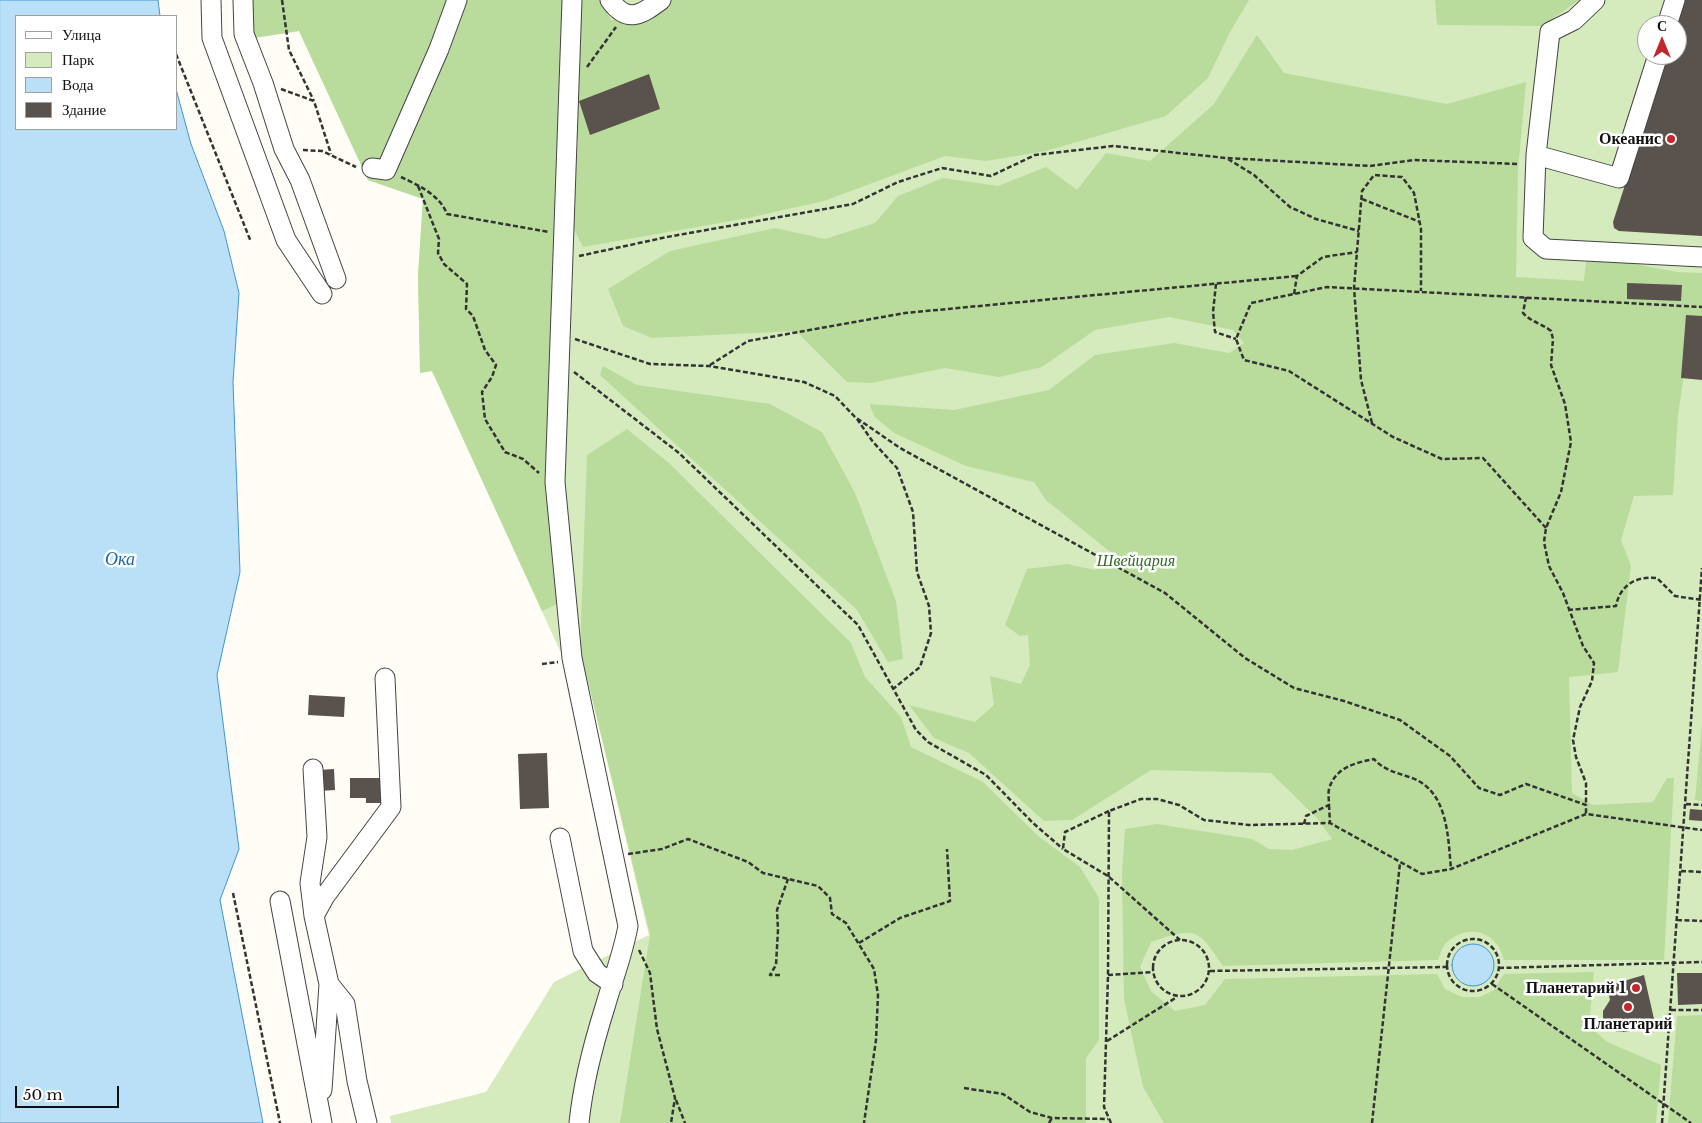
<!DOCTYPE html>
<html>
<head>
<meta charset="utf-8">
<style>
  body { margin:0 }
  #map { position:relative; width:1702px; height:1123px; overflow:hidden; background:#fffdf5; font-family:"Libre Baskerville",serif }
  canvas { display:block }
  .legend { position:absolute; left:15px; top:15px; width:162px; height:115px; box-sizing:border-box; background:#fff; border:1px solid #a0a0a0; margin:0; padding:6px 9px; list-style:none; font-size:15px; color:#111 }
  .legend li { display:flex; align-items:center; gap:10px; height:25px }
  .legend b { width:25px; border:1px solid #a0a0a0 }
  .north { position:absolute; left:1637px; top:15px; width:50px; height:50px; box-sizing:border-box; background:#fff; border:1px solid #a0a0a0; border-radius:50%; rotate:0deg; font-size:14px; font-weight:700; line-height:20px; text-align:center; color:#111 }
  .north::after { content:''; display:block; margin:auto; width:18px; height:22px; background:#c4262e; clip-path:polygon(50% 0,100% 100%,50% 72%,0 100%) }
  .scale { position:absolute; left:15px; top:1086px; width:104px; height:22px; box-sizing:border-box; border:2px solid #111; border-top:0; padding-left:6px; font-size:15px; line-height:18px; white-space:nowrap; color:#111; -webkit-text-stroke:4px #fff; paint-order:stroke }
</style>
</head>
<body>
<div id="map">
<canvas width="1702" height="1123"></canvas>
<ul class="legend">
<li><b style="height:6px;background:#fff"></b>Улица</li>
<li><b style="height:14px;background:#d5ebbd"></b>Парк</li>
<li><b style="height:14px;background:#b9e0f7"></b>Вода</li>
<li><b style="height:14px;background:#5a524d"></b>Здание</li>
</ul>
<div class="north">С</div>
<div class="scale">50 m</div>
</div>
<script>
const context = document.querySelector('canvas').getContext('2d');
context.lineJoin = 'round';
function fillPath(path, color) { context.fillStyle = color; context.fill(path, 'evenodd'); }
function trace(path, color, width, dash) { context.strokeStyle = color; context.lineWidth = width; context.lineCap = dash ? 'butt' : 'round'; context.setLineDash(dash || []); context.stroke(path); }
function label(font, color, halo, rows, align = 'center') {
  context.font = font + ' "Libre Baskerville",serif'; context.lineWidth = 5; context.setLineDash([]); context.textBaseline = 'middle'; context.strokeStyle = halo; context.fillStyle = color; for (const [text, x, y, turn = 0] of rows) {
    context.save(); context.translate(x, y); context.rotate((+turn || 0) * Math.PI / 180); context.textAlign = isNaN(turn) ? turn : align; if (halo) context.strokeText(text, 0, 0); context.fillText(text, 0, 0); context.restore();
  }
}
const green = new Path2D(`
  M252,0H1702V1123H391L390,1116L486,1092L554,982L649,935L580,649L561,653L432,371L420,373L418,276L423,199L368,180L299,31L254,38ZM1647,25H1677V55H1647Z`);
const forest = new Path2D(`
  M252,0H600L611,20H645L671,0H1249L1229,34L1208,78L1166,116L1046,151L986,161L945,156L824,201L748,218L583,247L573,227L578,141L561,140L545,472L557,604L542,611L432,371L420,373L418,276L423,199L368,180L299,31L254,38Z
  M1435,0H1579L1542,26L1437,25Z
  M1257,35L1284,73L1447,104L1526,82L1518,170L1516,277L1584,281L1586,261L1630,263L1677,272L1702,273V321H1692L1678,415L1673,495L1634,496L1621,540L1631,566L1618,672L1569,677L1572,793L1593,805L1653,802L1667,778H1674L1664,960H1504C1497,932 1469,922 1446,943C1442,947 1440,955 1438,960L1223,966C1197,927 1195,927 1151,942L1140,967L1151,991L1175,1011L1205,1005L1225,979L1437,974L1445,989L1462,997H1480L1494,990L1504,974L1594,972L1589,1026L1607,1042L1661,1065L1656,1123H1164L1143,1087L1124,999L1122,874L1125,829L1157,824L1252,839L1269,849L1292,850L1332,839L1317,818L1271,773L1151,770L1072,820L1044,821L969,753L934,738L909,705L975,722L994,705L990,676L1021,684L1030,665L1028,635L1020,636L1005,625L1027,569L1067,564L1095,570L1114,555L1046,500L1034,482L966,466L894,433L875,417L869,404L954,410L1049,390L1095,355L1174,343L1229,353L1244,343L1233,330L1169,317L1095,330L1042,367L999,377L945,368L871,383L847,382L796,331L652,338L623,326L608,289L670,251L775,228L825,239L875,223L898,196L943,178L998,186L1046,167L1077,190L1106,153L1150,161L1214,104Z
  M603,366L637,385L770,404L822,432L855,493L896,601L903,659L888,662L857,610L600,375Z
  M627,429L670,464L851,643L865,677L901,717L911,747L983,782L1037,835L1080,867L1099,898V1040L1086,1058V1123H620L650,935L580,649L587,455Z
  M1702,724V801L1695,800Z
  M1702,1015V1123H1668L1677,1016Z`);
const water = new Path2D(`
  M0,0H158L160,16H16V129H176V89L191,144L224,231L239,293L233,382L240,572L217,675L239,849L220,900L263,1123H0Z
  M1452 965a21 21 0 1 1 42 0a21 21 0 1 1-42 0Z`);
const building = new Path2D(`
  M1685,0H1702V236L1619,231L1614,228L1613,222L1667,55H1677V24Z
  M649,74L660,109L590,135L579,101Z
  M1627,283L1682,285L1681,301L1627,299Z
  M1686,315L1702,316V380L1681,378Z
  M309,695L345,697L344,717L308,715Z
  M547,753L549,808L520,809L518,754Z
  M334,769L335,790L319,791L318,770Z
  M350,778H388V803H366V798H350Z
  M1690,809L1702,810V821L1689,820Z
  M1677,973H1702V1004L1678,1005Z
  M1644,975L1654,1019L1644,1022L1639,1018L1635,1027L1627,1032H1617L1609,1028L1603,1020V1011L1610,1000L1607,986Z`);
const path = new Path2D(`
  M282,0L289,50L314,101
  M176,54L251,242
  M587,67L616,27
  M281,89L314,101L331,154
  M303,150L322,151L356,167
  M1228,159L1254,175L1290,207L1316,219L1359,231
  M401,177C418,185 440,195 447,214L549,232
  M418,186L439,239L438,253L444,264L467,284L466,309L473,316L485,350L496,365L492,377L482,392L485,419L505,452L523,459L539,473
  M1362,199L1420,222
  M579,256L667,237L853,204L898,182L942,168L991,176L1035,155L1113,146L1226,158L1370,166L1414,160L1519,164
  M1216,284L1213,312L1215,332L1236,339
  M1294,294L1297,276L1323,257L1357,252
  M1526,297L1523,313C1531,322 1541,323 1551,331L1553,339L1551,365L1565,404L1571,442L1561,492L1546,528L1544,542L1549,566L1563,593L1583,646L1594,663L1592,681L1580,707L1573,740L1576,757L1586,783V805
  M575,339L650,364L709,366L804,382L835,396L855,417L900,448L1165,593L1245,658L1294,688L1344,701L1400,720L1450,756L1479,788L1500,795L1526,784L1586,805V814
  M710,365L748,341L905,313L1297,276
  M574,372L679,453L858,625L916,730L928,742L986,775L1033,823L1063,849
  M857,419L873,442L897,468L913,512L917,572L929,606L931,633L920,667L893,689
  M1372,423L1361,380L1354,288L1362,191L1374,175L1402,177L1414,193L1421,229V291
  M1546,528L1483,458L1442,459L1393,437L1289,371L1244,360L1236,339L1251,303L1327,287L1702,307
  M1568,610L1616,606C1620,585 1636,576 1657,578L1675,596L1702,600
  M542,664L558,662
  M1686,804L1702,805
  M1329,805L1330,823
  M1109,811L1065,832L1063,849L1108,876L1180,940
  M1304,824L1306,816L1329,805C1329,800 1328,794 1329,789C1335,768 1354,763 1374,759C1383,770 1398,773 1412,778C1448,791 1448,837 1451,869
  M628,854L662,849L688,839L748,862L763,873L818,886L830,898L832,914L846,923L874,969L878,995L876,1040L864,1123
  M1681,871L1702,872
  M233,893L280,1123
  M1677,920L1702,921
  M1447 965a26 26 0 1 1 52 0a26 26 0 1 1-52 0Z
  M1153 968a28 28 0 1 1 56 0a28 28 0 1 1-56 0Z
  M859,943L900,918L950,901L947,849
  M639,950L650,973L657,1029L675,1098L671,1123
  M1499,968L1702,962
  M1210,971L1446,967
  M780,975H770L776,965L778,930L777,910L788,879
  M1108,975L1153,972
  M1492,984L1691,1123
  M1671,1010H1702
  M1107,1041L1177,997
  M964,1088L1003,1094L1030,1112L1052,1118L1108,1119
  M676,1100L685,1123
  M1049,1123L1052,1118
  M1111,1123L1104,1107L1108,975L1109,811L1141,799H1157L1179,805L1204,820L1249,825L1330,823L1422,874L1451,869L1586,814L1702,830
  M1372,1123L1400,863
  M1662,1123L1702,568`);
const minor = new Path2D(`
  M211,0L212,38L286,240L322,294
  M243,0L244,34L263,83L284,149L300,180L336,279
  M572,0L555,482L572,658L628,926C623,954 613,979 605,1007C593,1045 583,1083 579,1123
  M610,0C627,24 641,15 661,0
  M1595,0L1574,20L1550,32L1536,155L1533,238L1546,249L1702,257
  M1667,25L1675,0
  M1536,155L1619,178L1658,55
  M372,168L386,170L439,49L457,0
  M313,769L317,837L310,883L314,916L329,984L345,1004L357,1081L367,1123
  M560,838L583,951L597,973L613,984
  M280,901L322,1123
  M314,916L325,896L391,807L385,678
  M322,1090L329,984`);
const markers = [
  [1671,139,5,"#c4262e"],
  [1636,988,5,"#c4262e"],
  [1628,1007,5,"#c4262e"]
];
const poiNames = [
  ["Океанис",1661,139],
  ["Планетарий 1",1626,988],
  ["Планетарий",1628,1024,"center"]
];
const parkNames = [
  ["Швейцария",1136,561]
];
const waterNames = [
  ["Ока",120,560]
];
fillPath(green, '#d5ebbd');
fillPath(forest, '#b9dc9c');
fillPath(water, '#b9e0f7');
trace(water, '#3f96cf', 1);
fillPath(building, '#5a524d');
trace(minor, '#444', 21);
trace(path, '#333', 2.5, [5, 2.5]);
trace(minor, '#fff', 19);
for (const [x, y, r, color] of markers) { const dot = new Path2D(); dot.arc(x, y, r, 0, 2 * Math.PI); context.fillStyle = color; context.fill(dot); trace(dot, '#fff', 2); }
label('bold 16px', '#111', '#fff', poiNames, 'right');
label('italic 16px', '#2f6b1f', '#fff', parkNames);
label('italic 18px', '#1768a6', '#fff', waterNames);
</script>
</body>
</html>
